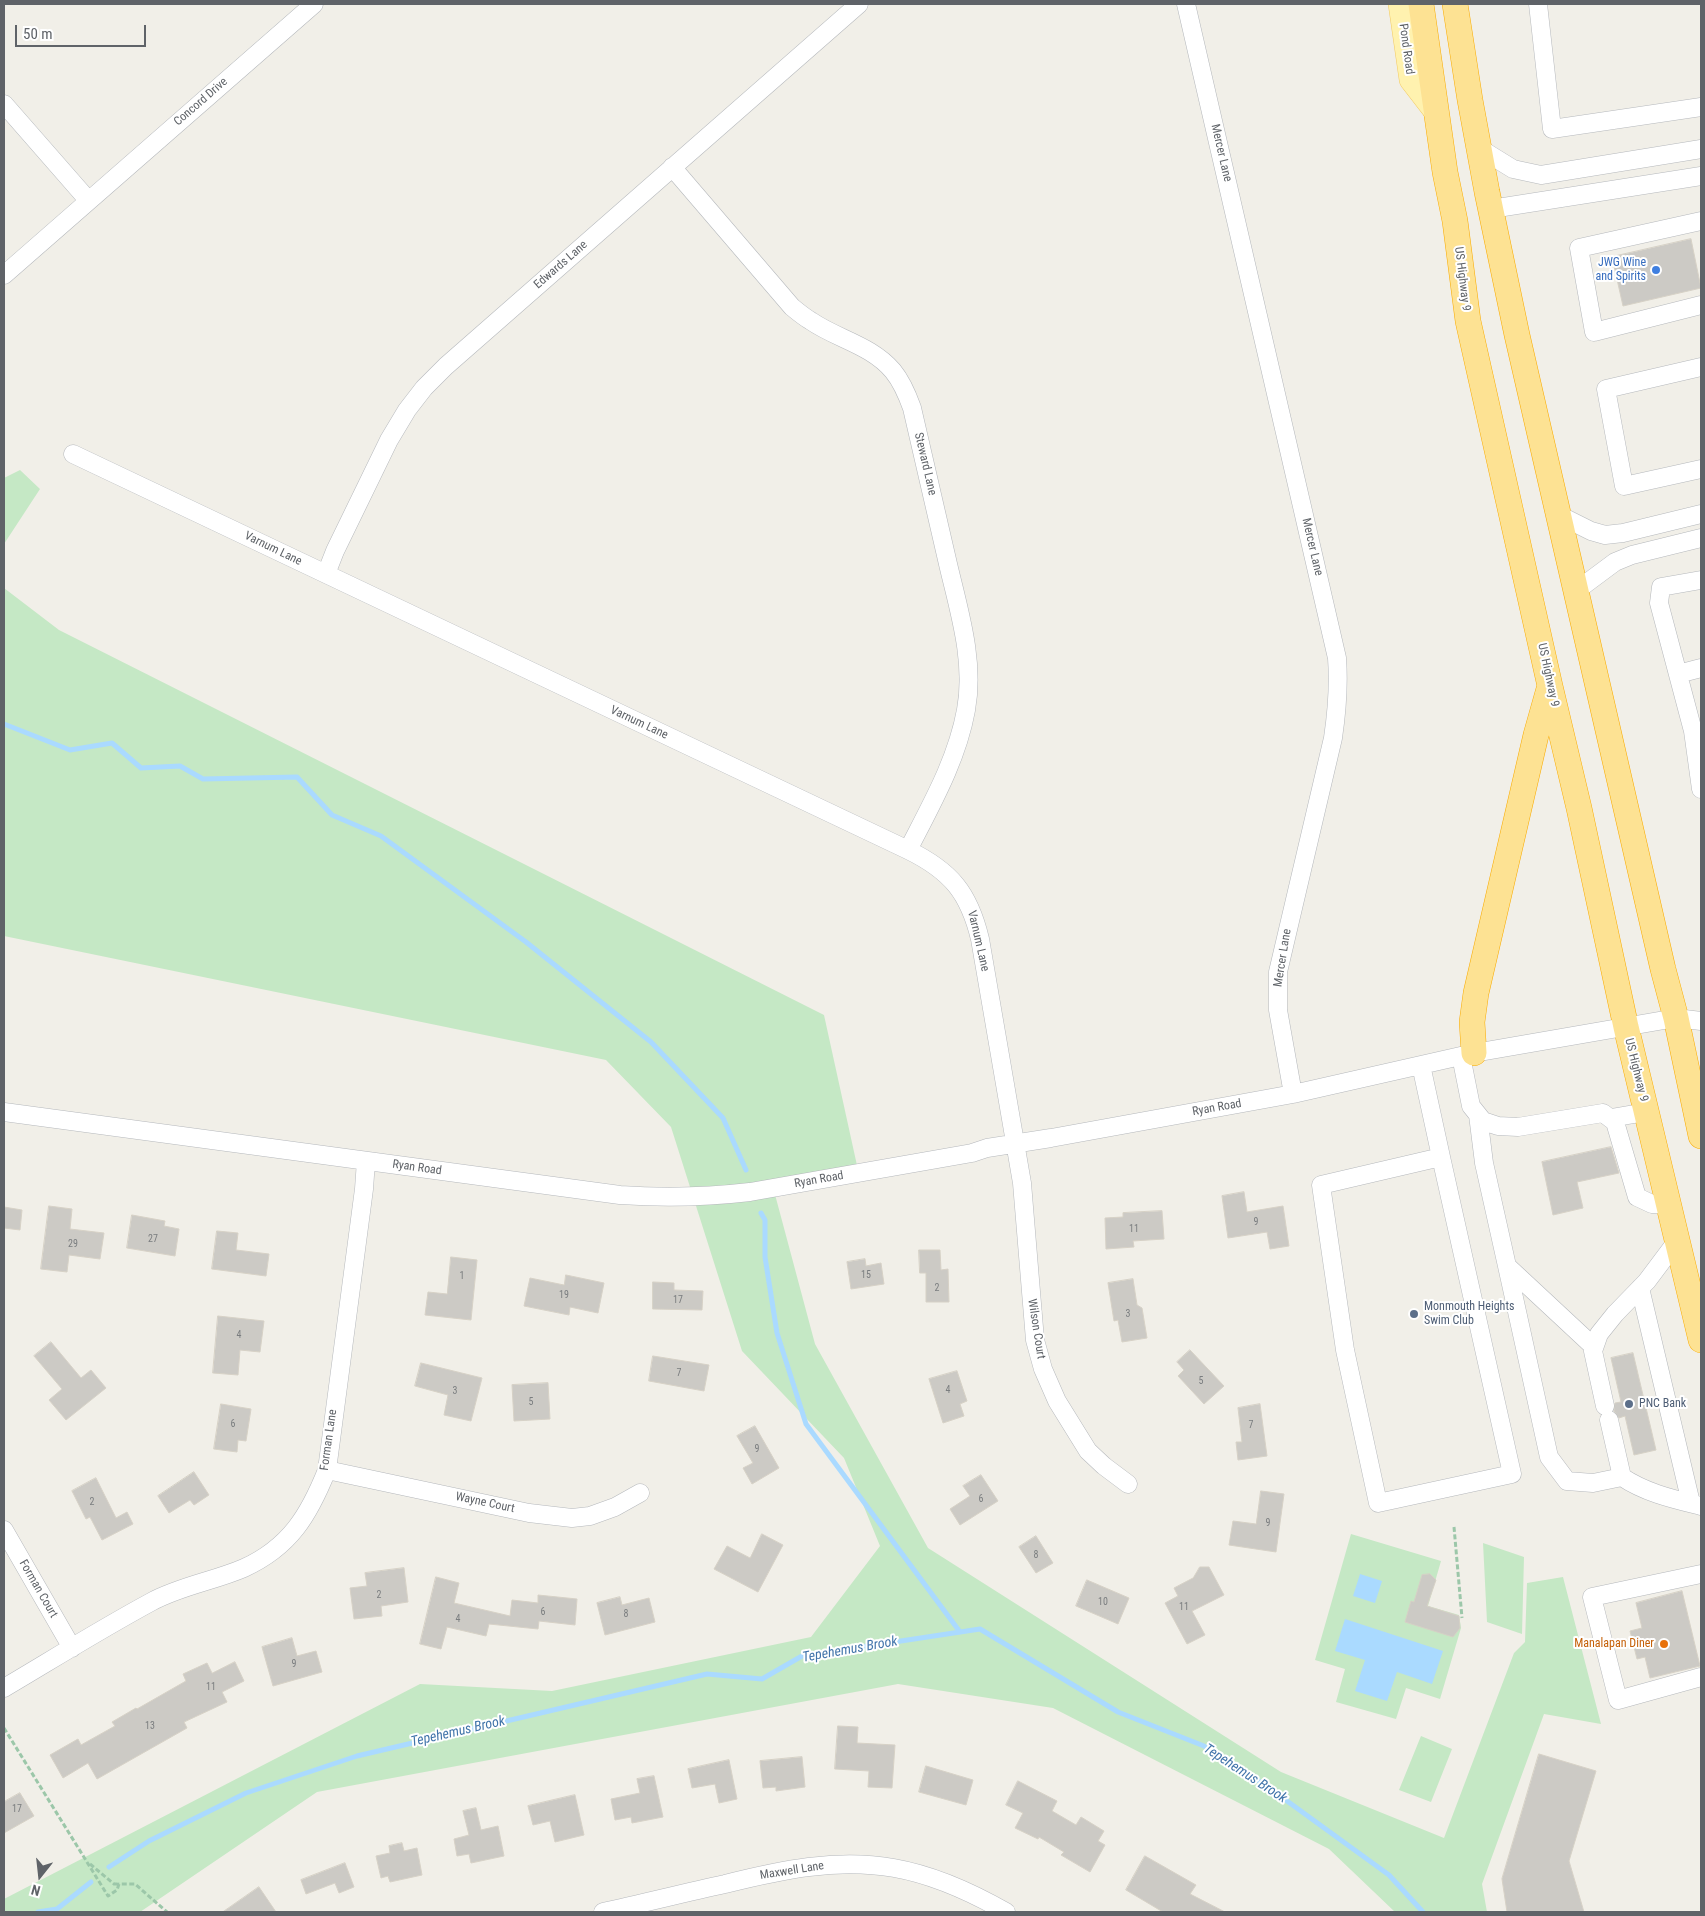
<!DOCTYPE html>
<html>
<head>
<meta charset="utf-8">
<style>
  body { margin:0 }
  #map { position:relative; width:1705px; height:1916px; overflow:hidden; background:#f1efe8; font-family:"Roboto Condensed",sans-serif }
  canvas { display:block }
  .frame { position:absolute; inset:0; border:5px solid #5f6368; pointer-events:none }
  .north { position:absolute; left:15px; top:1851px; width:50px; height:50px; -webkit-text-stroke:4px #fff; paint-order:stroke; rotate:196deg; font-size:14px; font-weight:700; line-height:20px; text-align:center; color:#5f6368 }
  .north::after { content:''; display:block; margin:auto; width:18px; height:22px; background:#5f6368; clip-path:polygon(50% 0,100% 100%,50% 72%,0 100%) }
  .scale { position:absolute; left:15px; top:25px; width:131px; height:22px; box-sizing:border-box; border:2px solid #5f6368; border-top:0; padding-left:6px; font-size:15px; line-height:18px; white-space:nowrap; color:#5f6368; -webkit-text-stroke:4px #fff; paint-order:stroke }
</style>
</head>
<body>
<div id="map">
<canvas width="1705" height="1916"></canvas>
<div class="frame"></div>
<div class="north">N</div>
<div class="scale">50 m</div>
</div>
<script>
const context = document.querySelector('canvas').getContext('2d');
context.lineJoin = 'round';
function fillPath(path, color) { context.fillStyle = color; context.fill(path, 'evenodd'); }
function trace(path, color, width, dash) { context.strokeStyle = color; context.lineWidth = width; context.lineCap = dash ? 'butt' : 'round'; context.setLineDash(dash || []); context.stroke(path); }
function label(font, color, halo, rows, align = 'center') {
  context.font = font + ' "Roboto Condensed",sans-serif'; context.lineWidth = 4; context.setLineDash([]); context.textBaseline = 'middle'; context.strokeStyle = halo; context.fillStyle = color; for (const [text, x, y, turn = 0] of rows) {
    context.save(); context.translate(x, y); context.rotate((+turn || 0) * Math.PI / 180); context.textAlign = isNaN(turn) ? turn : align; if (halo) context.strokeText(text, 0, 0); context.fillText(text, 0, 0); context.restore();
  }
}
const green = new Path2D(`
  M20,470L40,489L4,544V478Z
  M4,588L59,630L824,1015L858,1170L773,1187L815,1344L928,1548L1281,1772L1444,1838L1514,1653L1525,1642L1527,1583L1563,1577L1601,1724L1544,1714L1482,1884L1487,1912H1395L1329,1849L1053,1708L898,1684L317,1792L140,1912H4V1899L420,1684L552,1691L811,1637L880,1546L844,1458L742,1351L671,1127L606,1060L4,936Z
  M1351,1534L1441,1561L1428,1606L1459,1615L1461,1628L1440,1699L1406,1688L1396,1719L1336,1702L1345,1669L1315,1660Z
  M1483,1543L1524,1557L1522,1634L1487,1622Z
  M1421,1736L1452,1749L1431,1802L1399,1790Z`);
const water = new Path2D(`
  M1360,1574L1382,1581L1375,1603L1353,1596Z
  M1345,1619L1443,1651L1432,1684L1397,1672L1387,1701L1355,1691L1365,1660L1335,1651Z`);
const stream = new Path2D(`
  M4,724L70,750L112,743L141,768L180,766L203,779L297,777L332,815L381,836L526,942L651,1042L723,1118L746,1170
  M761,1213L765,1220V1257L777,1333L806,1424L960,1632
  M109,1867L149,1841L246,1793L357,1756L707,1674L762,1679L802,1656L980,1629L1118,1712L1204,1746L1265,1785L1389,1875L1423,1912
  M38,1912L57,1909L91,1882`);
const building = new Path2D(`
  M1691,239L1701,288L1623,306L1612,257Z
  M1611,1147L1619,1173L1577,1182L1583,1208L1553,1215L1542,1162Z
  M1244,1192L1247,1212L1283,1206L1289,1246L1270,1249L1267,1232L1228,1238L1222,1196Z
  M49,1206L72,1209L70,1229L104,1233L100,1259L69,1255L67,1272L41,1269Z
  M4,1207L22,1210L20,1230L4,1228Z
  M1162,1211L1164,1239L1133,1241L1134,1247L1106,1249L1105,1218L1123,1217V1213Z
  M132,1215L165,1221L164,1226L179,1229L175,1256L127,1248Z
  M217,1231L238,1233L236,1250L269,1254L266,1276L212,1269Z
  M919,1250H940L941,1270L948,1269L949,1302H926V1273H920Z
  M451,1257L477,1260L471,1320L425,1315L428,1292L447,1294Z
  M865,1259L866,1266L881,1263L884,1284L851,1289L847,1262Z
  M566,1275L604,1283L598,1313L570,1307L569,1315L524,1306L530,1278L564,1285Z
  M1133,1279L1137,1305L1142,1308L1147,1338L1122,1342L1118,1320L1114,1321L1108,1283Z
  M653,1282L674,1283V1290L703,1291L702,1310L653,1309Z
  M218,1316L264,1321L260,1352L240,1350L238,1375L213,1373Z
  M51,1342L81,1378L91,1370L106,1388L66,1420L49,1400L62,1389L34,1356Z
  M1190,1350L1224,1386L1204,1404L1178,1376L1184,1370L1177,1362Z
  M1633,1353L1656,1450L1634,1455L1625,1416L1619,1418L1614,1411L1615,1403L1621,1402L1611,1358Z
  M653,1356L709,1365L704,1391L649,1381Z
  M421,1363L482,1378L471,1421L444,1415L448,1395L415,1386Z
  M957,1371L967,1401L960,1404L964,1416L943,1423L929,1379Z
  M548,1383L550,1419L514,1421L512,1385Z
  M221,1404L251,1409L246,1441L238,1440L237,1452L214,1449Z
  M1260,1404L1267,1456L1238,1460L1236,1442H1242L1238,1408Z
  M755,1426L779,1468L752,1484L743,1468L753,1463L737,1436Z
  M194,1472L209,1495L194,1505L190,1500L169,1513L158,1496Z
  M981,1475L998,1501L960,1525L950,1509L970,1496L963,1486Z
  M96,1478L116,1518L127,1512L133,1524L102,1540L90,1517L86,1519L72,1491Z
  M1261,1491L1284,1494L1276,1552L1229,1545L1233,1521L1256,1524Z
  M762,1534L783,1545L758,1592L714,1569L727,1546L750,1558Z
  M1036,1536L1053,1563L1036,1573L1019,1547Z
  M1200,1567H1209L1224,1595L1192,1611L1205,1635L1187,1644L1165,1603L1178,1596L1174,1588L1193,1578Z
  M404,1568L408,1602L381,1606L382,1616L354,1619L350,1588L367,1586L365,1573Z
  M1430,1574L1436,1580L1427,1606L1459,1616L1460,1628L1453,1637L1405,1622L1411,1601L1414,1602L1422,1575Z
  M436,1577L459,1583L454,1603L510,1616L512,1600L538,1603V1595L577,1599L575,1625L539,1621L538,1629L489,1624L486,1636L447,1627L441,1649L420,1644Z
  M1087,1580L1129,1598L1118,1624L1076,1606Z
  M1682,1591L1700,1666L1650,1678L1645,1657L1637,1659L1630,1631L1642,1628L1636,1603Z
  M620,1597L622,1605L649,1598L655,1622L605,1635L597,1603Z
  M292,1638L297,1656L316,1651L322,1672L273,1686L262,1647Z
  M235,1662L244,1681L222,1692L227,1702L184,1722L187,1728L97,1779L88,1763L63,1778L50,1755L78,1739L81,1745L115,1726L112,1722L136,1708L137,1709L186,1681L183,1674L207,1663L212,1673Z
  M838,1726L858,1727L857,1743L895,1745L892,1788L868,1787L869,1771L835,1769Z
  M1539,1754L1596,1771L1569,1861L1584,1912H1507L1502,1879Z
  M802,1757L805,1787L776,1791V1787L763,1788L760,1761Z
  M729,1760L737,1799L719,1803L715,1784L692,1788L688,1769Z
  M926,1766L973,1780L966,1805L919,1792Z
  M654,1776L663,1817L632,1823L631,1817L615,1820L611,1799L640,1793L637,1779Z
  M1018,1781L1057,1801L1052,1811L1076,1825L1081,1817L1104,1831L1098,1841L1105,1845L1090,1872L1061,1855L1064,1852L1039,1837L1038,1839L1015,1828L1023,1813L1006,1805Z
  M20,1793L34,1816L4,1833V1802Z
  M575,1795L584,1835L555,1842L550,1821L533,1825L528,1806Z
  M476,1808L481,1830L498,1826L504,1856L471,1863L469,1854L457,1856L454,1839L469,1835L463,1811Z
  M402,1843L404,1851L417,1848L422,1875L390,1882L388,1876L381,1878L376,1856L390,1853L389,1846Z
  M1145,1856L1196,1885L1190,1894L1225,1912H1163L1126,1890Z
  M345,1863L354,1887L339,1893L335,1883L306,1894L301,1880Z
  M259,1887L276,1912H223Z`);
const path = new Path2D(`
  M1454,1527L1462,1618
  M4,1728L108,1896L117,1890L119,1884H135L167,1912
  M90,1864L114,1884H119`);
const minor = new Path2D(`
  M1186,4L1337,658C1339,685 1337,711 1333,738L1278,972V1010L1293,1094
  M1538,4L1552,129L1701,107
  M4,104L88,200
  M1479,148L1513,169L1541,175L1701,149
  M672,167L792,307C798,312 804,317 811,321C837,339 871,345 893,371C902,382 907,394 912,408C924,460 936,512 948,564C959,611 975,661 966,710C957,760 931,805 908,850
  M1491,209L1701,176
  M1701,221L1579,248L1594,332L1701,305
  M4,275L314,4
  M1701,367L1606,389L1624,486L1701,469
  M73,454L908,850C951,871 969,893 980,939L1022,1183L1035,1340L1043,1369L1057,1401L1088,1451L1104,1466L1128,1484
  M1559,515L1591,531L1605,535L1623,533L1701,514
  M326,574L335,551L389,440L407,410L424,388L446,366L859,4
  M1701,580L1661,587L1659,603L1693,731L1701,789
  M1576,591L1615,562L1632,555L1701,538
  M1678,674L1701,668
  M1461,1056L1471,1106L1483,1121L1498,1126L1518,1127L1603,1113L1615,1122L1637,1197L1652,1204L1669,1205
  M1421,1065L1441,1157L1321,1185L1345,1350L1378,1503L1512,1474L1441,1157
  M4,1112L620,1195C664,1198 707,1197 750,1192L972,1153L987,1148L1051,1138L1293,1094L1474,1053L1676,1018L1701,1021
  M1478,1115L1484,1163L1507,1266L1594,1347
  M1611,1118L1646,1112
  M1507,1266L1549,1457L1567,1481L1593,1483L1622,1477
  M1640,1288L1691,1503
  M1605,1406L1593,1351L1599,1334L1615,1314L1647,1281L1677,1241
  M1609,1420L1622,1477C1646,1493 1673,1499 1701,1506
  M327,1470L529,1513L572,1518L590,1516L615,1507L640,1493
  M4,1530L72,1648
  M1701,1574L1592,1597L1618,1700L1701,1677
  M4,1688C53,1659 101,1629 151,1602C180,1586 214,1581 244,1568C290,1547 309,1515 327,1470L364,1189L366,1161
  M603,1912C644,1903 684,1893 725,1884C781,1870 836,1858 894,1868C934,1875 971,1892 1006,1912`);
const major = new Path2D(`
  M1399,4L1410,80L1437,115`);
const highway = new Path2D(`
  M1421,4L1445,172L1455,221L1468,321L1550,686L1579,808L1626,1027L1701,1340
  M1455,4L1470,100L1487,192L1517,335L1663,969L1676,1018L1701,1136
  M1474,1053L1472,1022L1476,993L1536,735L1549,689`);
const markers = [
  [1656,270,5,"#3f7fe0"],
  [1414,1314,5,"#5c6f8a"],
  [1629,1404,5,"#5c6f8a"],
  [1664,1644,5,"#e8710a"]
];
const numberNames = [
  ["9",1256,1222],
  ["11",1134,1229],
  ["27",153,1239],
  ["29",73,1244],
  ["15",866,1275],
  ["1",462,1276],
  ["2",937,1288],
  ["19",564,1295],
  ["17",678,1300],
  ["3",1128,1314],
  ["4",239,1335],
  ["7",679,1373],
  ["5",1201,1381],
  ["4",948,1390],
  ["3",455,1391],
  ["5",531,1402],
  ["6",233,1424],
  ["7",1251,1425],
  ["9",757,1449],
  ["6",981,1499],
  ["2",92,1502],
  ["9",1268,1523],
  ["8",1036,1555],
  ["2",379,1595],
  ["10",1103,1602],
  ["11",1184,1607],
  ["6",543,1612],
  ["8",626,1614],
  ["4",458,1619],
  ["9",294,1664],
  ["11",211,1687],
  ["13",150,1726],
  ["17",17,1809]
];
const streetNames = [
  ["Pond Road",1406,49,82],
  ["Concord Drive",201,102,-41],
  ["Mercer Lane",1221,153,77],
  ["Edwards Lane",561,265,-41],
  ["US Highway 9",1462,279,83],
  ["Steward Lane",925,464,77],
  ["Mercer Lane",1312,547,77],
  ["Varnum Lane",273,549,26],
  ["US Highway 9",1548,675,78],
  ["Varnum Lane",639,723,25],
  ["Varnum Lane",978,941,77],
  ["Mercer Lane",1283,958,-81],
  ["US Highway 9",1636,1070,76],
  ["Ryan Road",1217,1108,-10],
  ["Ryan Road",417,1168,8],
  ["Ryan Road",819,1180,-10],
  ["Wilson Court",1036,1329,81],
  ["Forman Lane",329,1440,-82],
  ["Wayne Court",485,1503,12],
  ["Forman Court",38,1589,60],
  ["Maxwell Lane",792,1871,-9]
];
const shopNames = [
  ["JWG Wine",1646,263],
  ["and Spirits",1646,277]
];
const serviceNames = [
  ["Monmouth Heights",1424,1307],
  ["Swim Club",1424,1321],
  ["PNC Bank",1639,1404]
];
const foodNames = [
  ["Manalapan Diner",1654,1644]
];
const waterNames = [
  ["Tepehemus Brook",850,1650,-10],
  ["Tepehemus Brook",458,1732,-13],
  ["Tepehemus Brook",1245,1774,33]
];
fillPath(green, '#c5e8c5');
fillPath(water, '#aadaff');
trace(stream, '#aadaff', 5);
fillPath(building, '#cccac5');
trace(building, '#d6d1c6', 1);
trace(minor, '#b5b8bc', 19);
trace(major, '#f2c960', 22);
trace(highway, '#f9ab00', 26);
trace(path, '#9cc7a9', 3, [5, 2.5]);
trace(minor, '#fff', 18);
trace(major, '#fff2af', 21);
trace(highway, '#fde293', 25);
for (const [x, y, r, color] of markers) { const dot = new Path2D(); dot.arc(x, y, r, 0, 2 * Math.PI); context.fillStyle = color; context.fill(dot); trace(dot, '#fff', 2); }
label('10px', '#7a7d7f', null, numberNames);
label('12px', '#5f6368', '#fff', streetNames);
label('12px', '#366cbe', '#fff', shopNames, 'right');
label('12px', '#4e5e75', '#fff', serviceNames, 'left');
label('12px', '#c56008', '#fff', foodNames, 'right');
label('italic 14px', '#4174aa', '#fff', waterNames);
</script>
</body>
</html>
